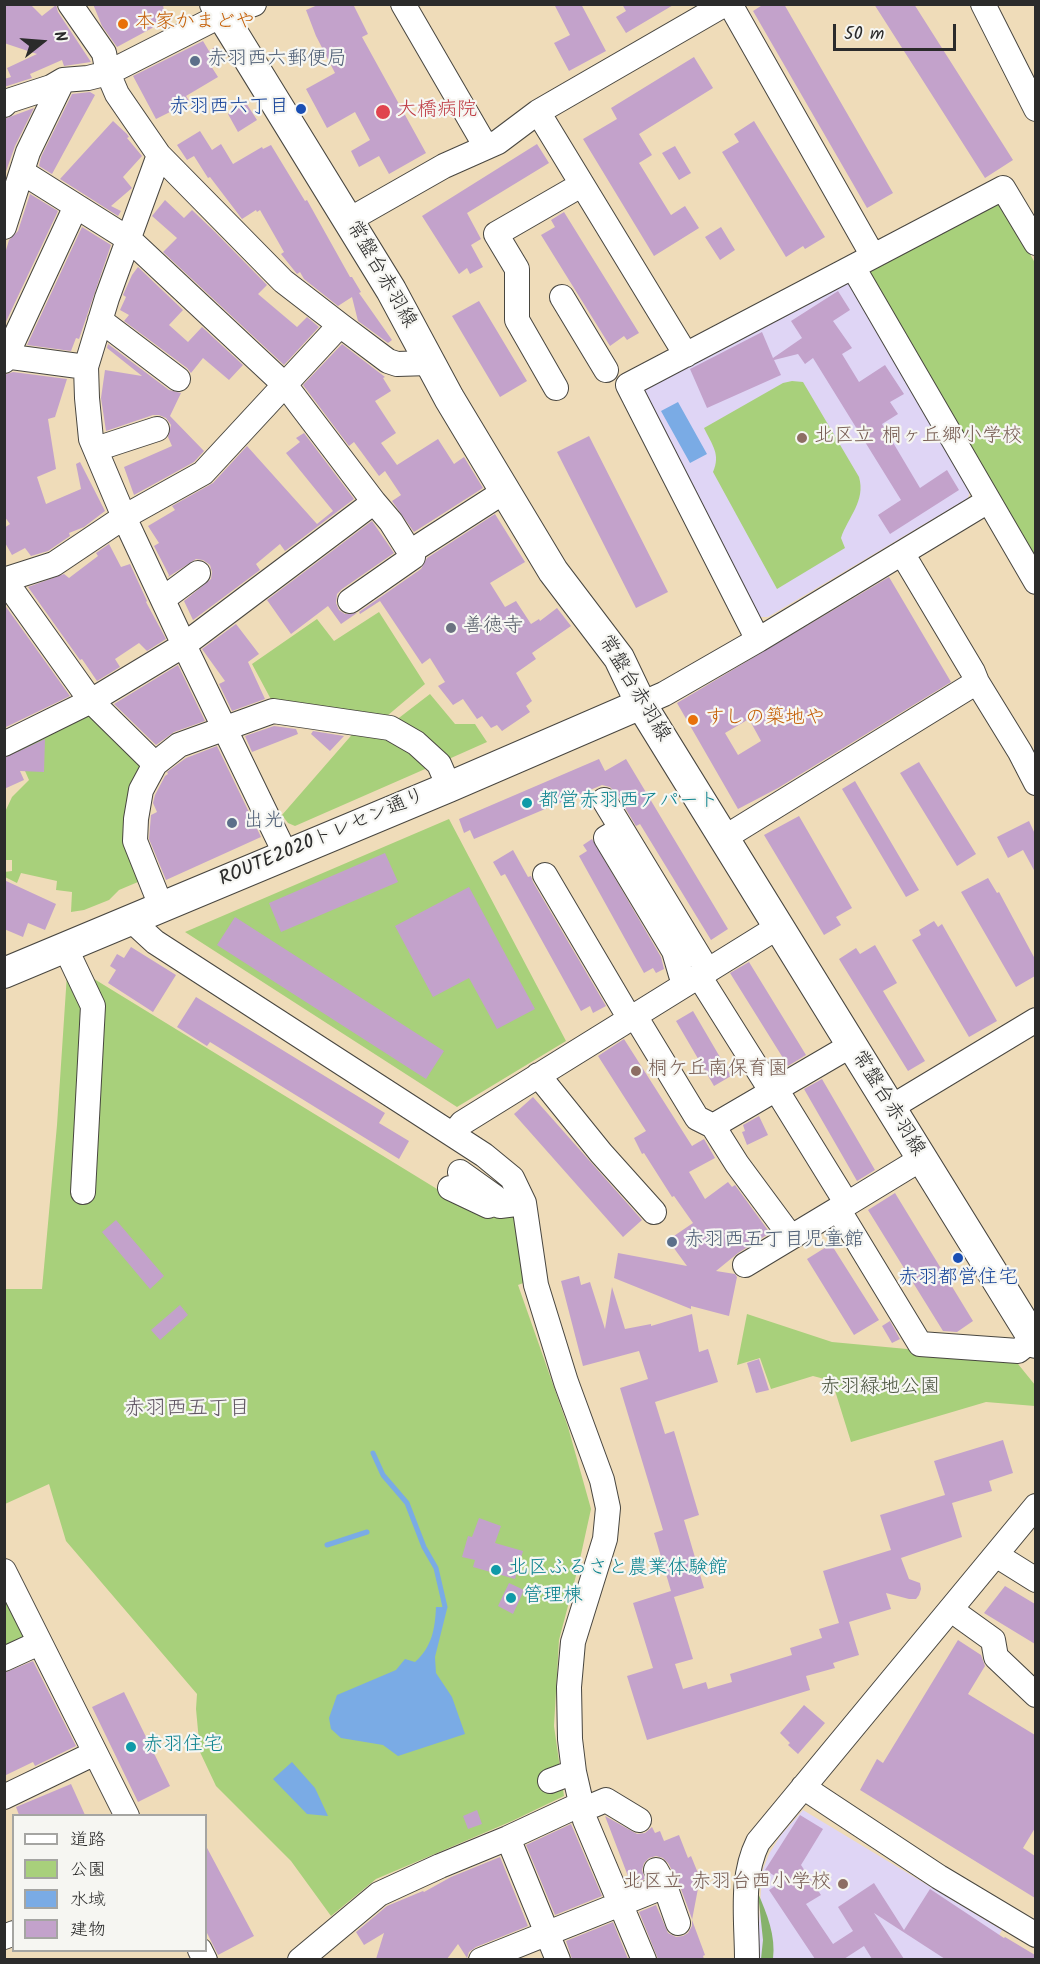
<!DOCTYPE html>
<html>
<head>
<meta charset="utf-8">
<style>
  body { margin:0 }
  #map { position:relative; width:1040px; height:1964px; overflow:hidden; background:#efdcb9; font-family:Kalam,"Klee One",sans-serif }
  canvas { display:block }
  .frame { position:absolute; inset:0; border:6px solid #2b2b2b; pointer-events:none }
  .legend { position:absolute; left:12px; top:1814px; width:195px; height:138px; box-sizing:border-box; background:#f6f6f2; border:2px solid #a5a5a2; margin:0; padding:8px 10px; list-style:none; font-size:18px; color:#2b2b2b }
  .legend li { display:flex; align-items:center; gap:12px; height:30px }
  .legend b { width:30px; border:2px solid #a5a5a2 }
  .north { position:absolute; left:12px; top:12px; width:60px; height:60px; -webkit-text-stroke:4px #f6f6f2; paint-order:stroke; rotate:73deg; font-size:16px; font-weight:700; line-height:24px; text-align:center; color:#2b2b2b }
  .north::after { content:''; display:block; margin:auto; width:21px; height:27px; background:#2b2b2b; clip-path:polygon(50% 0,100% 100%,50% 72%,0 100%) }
  .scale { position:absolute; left:833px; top:24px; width:123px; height:27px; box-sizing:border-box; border:3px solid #2b2b2b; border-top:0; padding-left:8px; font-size:18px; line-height:21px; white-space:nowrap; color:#2b2b2b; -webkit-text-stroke:4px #f6f6f2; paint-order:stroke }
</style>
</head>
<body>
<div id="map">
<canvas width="1040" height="1964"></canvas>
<div class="frame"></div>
<ul class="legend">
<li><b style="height:8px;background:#fff"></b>道路</li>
<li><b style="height:16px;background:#a8d07b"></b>公園</li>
<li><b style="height:16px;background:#7aabe5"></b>水域</li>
<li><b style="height:16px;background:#c3a2cb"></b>建物</li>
</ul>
<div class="north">N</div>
<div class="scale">50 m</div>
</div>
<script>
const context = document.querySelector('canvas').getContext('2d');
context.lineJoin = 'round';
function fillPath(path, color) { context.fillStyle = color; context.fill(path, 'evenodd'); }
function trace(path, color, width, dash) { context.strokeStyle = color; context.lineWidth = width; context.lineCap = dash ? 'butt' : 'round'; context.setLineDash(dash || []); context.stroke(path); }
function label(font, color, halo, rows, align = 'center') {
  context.font = font + ' Kalam,"Klee One",sans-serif'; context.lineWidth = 4.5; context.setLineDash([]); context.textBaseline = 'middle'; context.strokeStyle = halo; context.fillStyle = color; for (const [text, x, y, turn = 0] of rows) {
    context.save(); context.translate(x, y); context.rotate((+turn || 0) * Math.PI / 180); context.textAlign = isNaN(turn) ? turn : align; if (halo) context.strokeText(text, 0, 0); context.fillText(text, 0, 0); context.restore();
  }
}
const built = new Path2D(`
  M849,277L971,488L968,498L768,617H755L637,388Z
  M803,1810L1002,1930L986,1959L757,1960L762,1872L769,1854L781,1835Z`);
const green = new Path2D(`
  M994,202L1002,203L1035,263V566L868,271Z
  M792,381L803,382L859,477C866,501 848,517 841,538L845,548L777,589L713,472C721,454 712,445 704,428L783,383Z
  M379,612L425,684L381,721L274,705L252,664L317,619L334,641Z
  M430,694L455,724H475L487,742L442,762L391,724Z
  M95,710L143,769L145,879L119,890L109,900L84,910L71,912L72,892L56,890L57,881L21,873L17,883L5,877L4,872L12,871V860H6L5,855V812L12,797L29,780L14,746Z
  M356,730L387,733L432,766L295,826L288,823L282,815Z
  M449,819L566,1041L457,1107L185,932Z
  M67,974H86L455,1200L515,1212L526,1282L518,1285L568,1427L591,1509L578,1568L559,1640L554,1726L564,1796L512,1821L376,1879L331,1916L291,1861L216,1786L200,1752L196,1709L197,1694L66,1541L49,1484L5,1504V1289H42L57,1125Z
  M747,1314L832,1342L1014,1359L1035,1385V1406L986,1402L851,1442L832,1381L813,1376L771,1389L760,1358L737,1365Z
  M4,1592L26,1640L4,1650Z`);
const forest = new Path2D(`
  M758,1893C767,1914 776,1936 773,1959H761L763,1940Z`);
const water = new Path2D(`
  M678,402L707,454L690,463L661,411Z
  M436,1607H445L447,1609L435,1657L436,1673L452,1697L465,1734L398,1756L383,1745L341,1738L331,1729L329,1718L337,1695L396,1670L405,1659L415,1662C432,1647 435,1629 436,1607Z
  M292,1762L315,1788L328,1816L307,1814L273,1779Z`);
const stream = new Path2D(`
  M373,1453L383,1475L407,1503L424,1547L436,1568L445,1607
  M327,1545L367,1532`);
const building = new Path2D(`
  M4,4H30L42,16L56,5L58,12L91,62L64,66L62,60L30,74L32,78L4,87V79L11,77L7,68L37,54L4,43Z
  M93,4H163L165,21L117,47L102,26Z
  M320,4H353L368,34L362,37L426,153L389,174L379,156L359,167L351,151L370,140L355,112L327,128L306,89L335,73L316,36L306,10Z
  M554,4H581L606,51L569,71L554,43L570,35Z
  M622,4H675L626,33L616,17L626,11Z
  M764,4H784L893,193L867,208L753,11Z
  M874,4H914L1013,160L985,178Z
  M203,41L209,51L215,47L221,60L211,66L218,77L186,96L190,102L156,119L133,76Z
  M694,57L713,88L639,134L652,155L639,163L671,215L685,206L699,228L654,256L583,139L617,119L611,108Z
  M90,92L95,95L52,174L39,166L41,157L72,94Z
  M246,103L257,120L238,132L228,114Z
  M34,108L15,146L4,177V119Z
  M113,121L127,134L129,137L127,138L142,156L123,177L132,188L111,206L121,211L118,216L60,179Z
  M754,121L825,237L805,249L803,246L786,257L722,152L739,142L734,134Z
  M200,131L212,150L221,144L233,164L262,147L263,149L271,145L305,201L307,200L350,277H352L361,292L359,293L392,340L388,343L358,321L352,297L338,306L304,279L300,272L297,274L281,254L284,252L260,210L257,212L256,210L242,219L210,177L208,178L194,156L187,160L177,145Z
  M537,144L549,163L467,213L481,239L471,245L483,267L470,274L467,268L459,274L422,216Z
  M675,146L691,173L679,180L662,153Z
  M30,194L58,211L4,326V257L9,240L18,231Z
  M165,200L184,218L192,210L215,232L267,285L258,294L297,327L307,317L319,327L284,365L163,252L177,238L152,216Z
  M564,212L639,333L627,340L624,336L610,346L541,235L555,227L551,220Z
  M82,227L111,245L79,339L76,338L71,351L27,345Z
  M721,227L735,250L720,260L705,237Z
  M138,267L183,310L169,325L188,342L202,327L243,365L229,380L203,358L191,373L187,368L124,321L129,315L120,310L126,297L123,295L132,275Z
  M838,291L850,310L833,321L852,348L842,354L859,382L885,365L904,394L890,402L898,414L882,424L920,488L947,470L959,490L890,534L878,515L901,500L813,358L805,364L798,354L774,360L781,375L707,408L690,369L762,332L773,358L802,338L791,321Z
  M479,301L527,381L500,397L452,316Z
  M108,344L169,390L181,393L170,416L204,451L194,462L134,495L124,467L172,446L168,437L171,425L166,418L159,415H153L106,431L101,398L105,370L142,376L107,348Z
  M342,344L385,377L383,378L391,391L375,401L396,433L381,443L397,465L438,439L454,464L464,457L483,488L414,532L392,501L401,495L385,471L379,476L354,442L349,446L303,385Z
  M13,372L67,379L55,417L48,419L56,469L37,477L46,504L81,489L76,464L80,462L105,511L84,527L69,533L70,536L48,551L31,556L25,548L12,555L4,541V528L10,524L4,516V375Z
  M304,433L354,499L285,551L280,544L256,564L260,570L193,620L184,601L211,579L212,572L210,565L203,560L196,559L168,577L169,575L154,546L159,543L148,526L175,510L172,506L213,483L247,446L317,524L333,511L286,453L300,442L296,438Z
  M589,436L668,592L636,608L557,452Z
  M495,514L525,562L490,583L505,607L516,601L531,624L539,619L540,621L557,608L571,626L532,653L536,659L516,673L532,701L526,706L530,712L502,731L497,725L491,728L482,716L477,719L463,699L453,705L438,686L445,682L430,658L422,664L380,601L360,614L359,612L421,569L427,558Z
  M372,521L394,553L342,589L337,594L336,603L339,610L345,614L357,613L341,624L328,606L291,634L267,600Z
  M109,544L121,567L130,564L147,601L146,602L166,639L147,651L139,643L115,659L120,667L97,681L82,659L80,660L28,587L64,574L69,578L98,556L96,553Z
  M889,577L951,682L778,788L738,809L677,703ZM749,719L761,741L738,755L725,733Z
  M4,604L70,696L4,728Z
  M236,624L259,654L248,662L265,699L232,711L219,684L225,681L202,649Z
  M178,665L205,721L174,732L156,745L114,704Z
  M274,726L296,729L298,734L252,752L245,736Z
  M313,731L344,736L330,751L311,734Z
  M45,739L44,772L20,771L24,780L4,789V758Z
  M217,746L261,837L166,880L149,839L151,815L157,812L153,803L155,795L165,776L168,774L167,772L186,758Z
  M599,759L605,771L626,759L728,929L711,940L640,824L636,826L616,793L610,787L602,785L474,839L470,830L464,833L459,819Z
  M919,762L976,854L957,866L900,773Z
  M855,781L919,890L906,897L842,789Z
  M799,816L852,908L836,917L841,925L824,935L764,835Z
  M1029,821L1035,834V872L1023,850L1008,858L997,837Z
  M592,839L661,957L664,969L656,973L653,968L644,973L579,856L587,851L583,845Z
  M513,850L528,877L531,876L533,882L606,1006L593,1013L590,1006L581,1011L505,874L501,876L493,862Z
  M385,853L398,882L281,932L269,903Z
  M988,878L997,893L999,892L1035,959V976L1016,987L961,892Z
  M4,880L56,904L45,930L28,923L23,937L4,929Z
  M469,887L535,1009L497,1029L469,978L433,997L395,926Z
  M235,917L444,1051L426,1079L217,945Z
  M934,921L938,927L942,924L997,1021L969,1037L912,940L921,935L919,930Z
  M875,945L897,983L883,991L925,1061L908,1071L839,959L856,948L860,954Z
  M131,947L176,975L153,1012L108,983L116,970L110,966L117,954L124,958Z
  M749,962L806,1055L788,1066L730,973Z
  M196,997L385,1113L379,1123L409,1141L399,1159L210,1042L207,1046L177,1027Z
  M693,1011L731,1076L714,1086L676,1021Z
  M624,1039L692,1146L704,1139L715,1158L689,1172L705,1199L728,1182L732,1187L735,1185L770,1233L738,1253L716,1271L735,1274L737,1277L729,1316L691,1306V1309L614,1278L618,1253L687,1266L668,1240L693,1223L674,1196L672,1197L644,1153L642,1154L634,1138L646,1131L598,1056Z
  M822,1079L875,1170L857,1181L804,1089Z
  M533,1097L642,1220L623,1237L514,1114Z
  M759,1116L768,1135L747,1145L742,1132L745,1131L743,1125Z
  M895,1193L973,1321L957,1332L943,1331L868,1210Z
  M116,1220L164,1276L150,1289L102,1232Z
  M831,1244L879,1320L854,1335L807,1259Z
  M579,1276L581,1285L590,1282L605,1329L612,1287L625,1329L651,1324V1326L692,1314L699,1352L708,1349L718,1382L655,1402L665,1434L674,1431L699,1515L684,1520L704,1588L674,1597L693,1659L675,1664L683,1689L706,1682L708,1689L732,1682L730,1674L792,1655L790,1648L822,1638L819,1629L839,1623L823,1571L891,1550L880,1515L945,1495L934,1461L1003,1440L1013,1473L989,1481L992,1491L952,1503L962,1537L901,1558L909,1579L920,1583L921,1589L919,1595L916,1599H909L886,1593L891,1609L849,1622L859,1655L833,1663L835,1668L806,1676L810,1690L647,1740L627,1676L653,1668L633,1603L671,1591L654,1533L663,1530L620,1388L648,1379L639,1351L583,1366L561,1281Z
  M180,1305L188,1315L160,1340L151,1330Z
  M890,1321L900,1339L892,1343L882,1326Z
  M759,1359L769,1390L756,1393L747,1363Z
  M479,1518L501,1526L495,1543L523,1551L515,1579L473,1567L475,1560L462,1557L468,1536L472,1537Z
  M509,1583L524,1590L513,1614L498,1606Z
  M1005,1586L1035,1604V1644L984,1613Z
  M958,1640L981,1655L985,1666L968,1694L1035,1735V1828L1023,1848L1035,1856V1898L860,1790L877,1759L883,1763Z
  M33,1661L76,1746L35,1766L33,1762L4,1776V1673Z
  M124,1692L170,1786L138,1802L92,1707Z
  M804,1705L825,1723L798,1754L788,1745L790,1743L780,1733Z
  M71,1784L85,1815H19L16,1807Z
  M477,1810L482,1824L468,1829L463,1816Z
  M800,1815L823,1829L801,1865L821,1895L806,1904L833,1944L853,1931L838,1907L874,1883L904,1930L930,1889L1004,1938L1005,1937L1035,1955V1959H945L874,1913L904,1959H872L864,1946L844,1959H815L769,1890L783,1881L765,1870Z
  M605,1816L637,1834L645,1833L652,1827L655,1833L660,1831L664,1841L679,1835L688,1858L691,1856L700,1878L692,1920L705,1955L703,1956L704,1959H658L639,1912L656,1905L668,1933L676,1937L683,1936L688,1933L692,1926V1919L678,1881L668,1863L663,1858L656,1856L649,1858L644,1863L642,1870L645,1879L631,1884Z
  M571,1824L602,1896L555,1915L526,1845Z
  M206,1846L254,1936L218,1955L206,1931Z
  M500,1857L528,1926L476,1947L469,1952L467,1958L458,1944L447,1959H376L384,1933L364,1945L356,1932L387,1906L423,1891L424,1892L451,1877Z
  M613,1922L628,1959H572L566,1941Z`);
const minor = new Path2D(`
  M70,4L104,53L108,73L117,94L159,155L107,298L86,367L87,398L91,439L124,517L184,645L286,855
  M403,4L486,147
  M730,4L873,256
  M983,4L1036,109
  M4,105L8,101L51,87L63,80L88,78L108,73L222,15L254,4
  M538,112L686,355
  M159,155L283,281L340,325L388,361L397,364L429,363
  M349,220L444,166L498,142L538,112L725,4
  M4,227L28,152L63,80
  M853,267L1036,582
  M562,297L606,370
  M100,320L178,379
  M4,356L86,367
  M4,361L76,206
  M556,388L517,320V269L496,234L581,185
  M96,449L157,429
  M410,552L505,491
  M902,553L973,672L977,682L1020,752L1036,783
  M4,579L91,701L155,764
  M4,580L54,564L124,517L203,473L340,325
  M163,599L198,573
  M350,601L413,557L391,522L374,502
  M758,640L628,385L1003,188L1036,243
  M641,704L664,694L758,640L988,501
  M4,744L91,701L184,645L374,502L286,386L130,240L22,172
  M604,800L708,971
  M621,829L606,838L674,951L681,975L686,984
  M724,838L977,682
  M545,875L630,1019
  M161,906L135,841L136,819L141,790L155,764L179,745L273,711L390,728L416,743L439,764L449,787
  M130,919L155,942L484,1155L512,1178L524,1203L536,1285L566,1382L602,1480L608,1508L605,1539L573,1642L569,1687L570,1739L574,1772L585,1820L644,1960
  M65,947L93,1006L83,1192
  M699,976L772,1092L779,1094L847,1204L838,1209L920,1344L1018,1351L1033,1339
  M635,1016L697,1118L713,1126L737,1164L791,1237
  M538,1075L601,1153L654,1212
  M890,1108L1036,1020
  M713,1126L850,1046
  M453,1134L462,1123L778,927
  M460,1172L495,1197L500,1206L524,1203
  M450,1188L488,1206
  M847,1204L921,1159
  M745,1265L838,1209
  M996,1555L1036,1580
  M4,1571L127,1816
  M961,1617L993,1640L996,1657L1036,1695
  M4,1659L39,1643
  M550,1781L574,1772
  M803,1787L939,1877L1036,1935
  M4,1797L95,1753
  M582,1810L606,1800L639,1820
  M508,1838L558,1960
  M665,1886L678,1923
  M4,1937L14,1933
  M200,1950L205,1960
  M300,1960L379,1894L440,1866L508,1838L581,1804
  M481,1960L665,1886L656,1870
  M747,1960C747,1920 740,1878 758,1842L1036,1506`);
const major = new Path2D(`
  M215,4L391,290L449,398L553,571L619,658L641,704L657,730L1036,1343
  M4,973L449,787L641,704`);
const markers = [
  [123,24,6,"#e8710a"],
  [195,61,6,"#5c6f8a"],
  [301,109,6,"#1a4fb4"],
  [383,112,8,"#e0444e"],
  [802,438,6,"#8d6e63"],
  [451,628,6,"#6b7280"],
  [693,720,6,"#e8710a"],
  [527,803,6,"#0f9aa8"],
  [232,823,6,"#5c6f8a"],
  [636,1071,6,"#8d6e63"],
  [672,1242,6,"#5c6f8a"],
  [958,1258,6,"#1a4fb4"],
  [496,1570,6,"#0f9aa8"],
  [511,1598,6,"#0f9aa8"],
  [131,1747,6,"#0f9aa8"],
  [843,1884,6,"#8d6e63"]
];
const foodNames = [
  ["本家かまどや",135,24],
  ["すしの築地や",705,720]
];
const serviceNames = [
  ["赤羽西六郵便局",207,61],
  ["出光",244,823],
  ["赤羽西五丁目児童館",684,1242]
];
const transitNames = [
  ["赤羽西六丁目",289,109],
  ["赤羽都営住宅",958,1280,"center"]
];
const healthNames = [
  ["大橋病院",397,112]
];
const streetNames = [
  ["常盤台赤羽線",380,275,60],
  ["常盤台赤羽線",633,689,59],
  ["ROUTE2020トレセン通り",323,839,-23],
  ["常盤台赤羽線",887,1104,58]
];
const educationNames = [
  ["北区立 桐ヶ丘郷小学校",814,438],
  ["桐ケ丘南保育園",648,1071],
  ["北区立 赤羽台西小学校",831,1884,"right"]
];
const worshipNames = [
  ["善徳寺",463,628]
];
const cultureNames = [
  ["都営赤羽西アパート",539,803],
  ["北区ふるさと農業体験館",508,1570],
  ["管理棟",523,1598],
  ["赤羽住宅",143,1747]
];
const parkNames = [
  ["赤羽緑地公園",880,1389]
];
const neighbourhoodNames = [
  ["赤羽西五丁目",187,1410]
];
fillPath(built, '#dfd5f5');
fillPath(green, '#a8d07b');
fillPath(forest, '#86b26b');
fillPath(water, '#7aabe5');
trace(stream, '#7aabe5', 5);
fillPath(building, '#c3a2cb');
trace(minor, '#484640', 26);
trace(major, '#484640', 32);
trace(minor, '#fff', 24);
trace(major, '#fff', 30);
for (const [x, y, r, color] of markers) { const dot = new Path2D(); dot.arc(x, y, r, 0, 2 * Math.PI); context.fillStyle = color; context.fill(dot); trace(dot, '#f6f6f2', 2); }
label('20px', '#c56008', '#f6f6f2', foodNames, 'left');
label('20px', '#4e5e75', '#f6f6f2', serviceNames, 'left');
label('20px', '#164399', '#f6f6f2', transitNames, 'right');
label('20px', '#be3a42', '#f6f6f2', healthNames, 'left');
label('20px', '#2b2b2b', '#f6f6f2', streetNames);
label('20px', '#785e54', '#f6f6f2', educationNames, 'left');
label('20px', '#5b616d', '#f6f6f2', worshipNames, 'left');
label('20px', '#0d838f', '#f6f6f2', cultureNames, 'left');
label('20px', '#4a543f', '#f6f6f2', parkNames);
label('21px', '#605563', '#f6f6f2', neighbourhoodNames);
</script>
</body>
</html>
